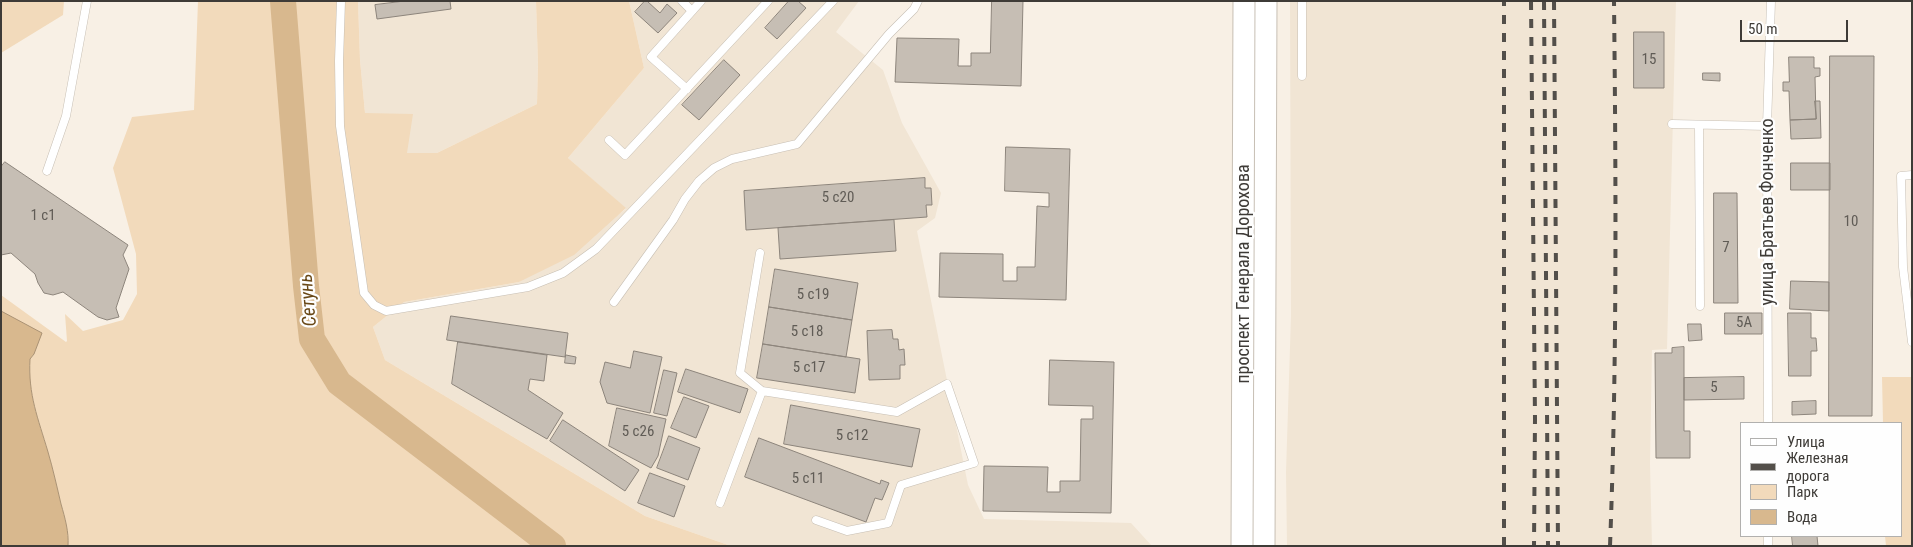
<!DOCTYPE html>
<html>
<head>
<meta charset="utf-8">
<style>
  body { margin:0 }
  #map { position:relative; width:1913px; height:547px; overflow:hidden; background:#f8f0e5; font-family:"Roboto Condensed",sans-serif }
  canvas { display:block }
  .frame { position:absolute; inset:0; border:2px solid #3e3b37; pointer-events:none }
  .legend { position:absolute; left:1740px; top:422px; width:162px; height:115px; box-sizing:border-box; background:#fefefe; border:1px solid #b1b0ae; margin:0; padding:6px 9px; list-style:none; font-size:15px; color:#3e3b37 }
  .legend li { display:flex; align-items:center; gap:10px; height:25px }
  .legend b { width:25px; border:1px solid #b1b0ae }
  .scale { position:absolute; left:1740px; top:20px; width:108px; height:22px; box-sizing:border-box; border:2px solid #3e3b37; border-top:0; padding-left:6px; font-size:15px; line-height:18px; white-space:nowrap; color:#3e3b37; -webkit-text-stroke:4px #fefefe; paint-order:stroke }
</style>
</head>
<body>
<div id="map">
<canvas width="1913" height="547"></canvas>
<div class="frame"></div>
<ul class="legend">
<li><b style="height:6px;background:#fff"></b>Улица</li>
<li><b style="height:6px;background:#534f4a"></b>Железная дорога</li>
<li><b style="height:14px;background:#f2dabb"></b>Парк</li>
<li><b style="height:14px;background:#d8b88e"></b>Вода</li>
</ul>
<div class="scale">50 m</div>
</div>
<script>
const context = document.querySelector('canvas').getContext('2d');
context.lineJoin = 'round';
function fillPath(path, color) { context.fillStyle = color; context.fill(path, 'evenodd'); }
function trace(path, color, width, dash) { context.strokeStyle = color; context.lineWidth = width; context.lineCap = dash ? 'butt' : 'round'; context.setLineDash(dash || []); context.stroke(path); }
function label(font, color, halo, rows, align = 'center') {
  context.font = font + ' "Roboto Condensed",sans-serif'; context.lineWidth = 4.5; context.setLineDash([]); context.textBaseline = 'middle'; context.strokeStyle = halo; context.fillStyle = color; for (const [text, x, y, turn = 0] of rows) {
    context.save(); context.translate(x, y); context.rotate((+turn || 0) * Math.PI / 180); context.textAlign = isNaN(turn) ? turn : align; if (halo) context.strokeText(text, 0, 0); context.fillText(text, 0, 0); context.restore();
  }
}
const built = new Path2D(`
  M358,1H536L538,64L537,104L437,153H407L365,113L360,60Z
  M629,1H859L836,32L883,70L902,123L941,193L935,218L917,231L968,485L984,519L1131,523L1152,546H731L645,516L385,360L373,327L404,302L519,282L626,209L568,158L644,68Z
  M1290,1H1676L1667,349L1652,350L1650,464L1652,546H1287L1286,472L1291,316Z`);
const green = new Path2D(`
  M1,1H64L63,15L1,53Z
  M198,1H358L360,60L365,113L413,114L407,153H437L537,104L538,64L536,1H629L644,68L568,158L626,208L574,255L519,282L404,302L373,327L385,360L645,516L731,546H68C69,532 65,518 61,504C57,487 53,469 48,452C38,418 28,395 30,359L34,354L11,317L1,311V295L66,342L67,341L65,314L83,331L123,320L137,294L136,254L113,168L132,117L194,110Z
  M1882,377H1912V546H1886L1885,536H1902V423H1883Z`);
const water = new Path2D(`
  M1,311L42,333L34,354L30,359C28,395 38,418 48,452C53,469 57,487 61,504C65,518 69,532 68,546H1Z`);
const river = new Path2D(`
  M283,1L306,286L312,339L339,383L553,546`);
const building = new Path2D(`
  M405,1H450L451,9L377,19L375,5Z
  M645,1H647L660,13L667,4L677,13L658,33L635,12Z
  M789,1H798L806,8L777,39L765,28Z
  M992,1H1023L1021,86L895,82L897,38L959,39L958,66H971V53H990Z
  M1634,32H1664V88H1634Z
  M1830,56H1874L1872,416H1829Z
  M1789,57H1814V68H1820V76L1815,77L1816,119L1790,120L1789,91H1783V82H1789Z
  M724,60L740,75L699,120L682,105Z
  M1703,73H1720V81L1703,80Z
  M1815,101H1820L1821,138L1791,139L1790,120L1816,119Z
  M1006,147L1070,149L1066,300L939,297L940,253L1003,254V281H1017V267H1035L1037,206L1049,207V193L1005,191Z
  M5,162L128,245L123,255L129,269L116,308L119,317L107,320L98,317L63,292L53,295L44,293L38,283L35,274L11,253L1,255V167Z
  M1791,163H1830V190H1791Z
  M925,178V188H931L932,205H926L927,217L746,230L744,191Z
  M1714,193H1737L1738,303H1714Z
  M894,220L896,251L780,259L778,228Z
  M775,269L858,283L852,320L769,307Z
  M1791,281L1829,282V311L1790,309Z
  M769,307L852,320L846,357L763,344Z
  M1725,313H1762V334H1725Z
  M1788,313H1811V338H1816L1817,351H1811V376H1789Z
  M451,316L568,333L565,357L447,340Z
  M1688,324H1701L1702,340L1689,341Z
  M892,330L893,339H898L899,350L904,349L905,365H900V379L869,380L867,331Z
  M458,342L547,355L544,381L530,379L528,390L563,413L547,439L452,384Z
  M763,344L860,359L855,393L757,378Z
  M1684,347V431H1690V458H1656L1655,353H1672V348Z
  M634,351L662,357L650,413L607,403L600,382L605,362L630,368Z
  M566,355L576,357L575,364L565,363Z
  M1050,360L1114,362L1111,513L983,511L984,466L1048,467L1047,492H1060V481H1080L1081,419H1093V406L1049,405Z
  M686,369L748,389L740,413L678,392Z
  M664,370L677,373L667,416L654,413Z
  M1744,377V399L1684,400V378Z
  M684,397L709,406L696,438L671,428Z
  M1816,401V414L1792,415V402Z
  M791,405L920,429L912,467L784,444Z
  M617,408L666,419L658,456L651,468L609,446Z
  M563,420L639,470L625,491L550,441Z
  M669,436L700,448L688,480L657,468Z
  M759,438L880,484L881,480L889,483L882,500L875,498L866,522L745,477Z
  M650,473L685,486L674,517L638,503Z
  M1792,536H1817L1818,546H1793Z`);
const lane = new Path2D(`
  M341,1L339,61L340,126L364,293L374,305L386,311L528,287L563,273L596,249L833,1
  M682,1L692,11
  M1302,76V1
  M687,89L651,57L701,1
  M1672,124L1767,126
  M1699,125L1700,306
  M609,140L625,155L768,1
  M47,171L66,116L87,1
  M1912,175L1901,176L1903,267L1912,342
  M760,253L740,373L762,391L897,412L947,384L974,463L901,485L888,523L847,531L816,520
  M614,302L673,220L685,199L699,181L714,168L732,159L797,144L889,34L914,9L918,1
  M1768,423L1767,126L1771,1
  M720,503L762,391
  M1768,546V536`);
const secondary = new Path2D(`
  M1242,546L1244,1
  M1264,546L1266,1`);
const rail = new Path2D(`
  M1531,1L1535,419L1534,546
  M1544,1L1548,546
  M1554,1L1558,546
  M1504,546V1
  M1610,546C1617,364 1616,183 1614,1`);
const numberNames = [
  ["15",1649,60],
  ["5 с20",838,198],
  ["1 с1",43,216],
  ["10",1851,222],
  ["7",1726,248],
  ["5 с19",813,295],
  ["5А",1744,323],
  ["5 с18",807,332],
  ["5 с17",809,368],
  ["5",1714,388],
  ["5 с26",638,432],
  ["5 с12",852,436],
  ["5 с11",808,479]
];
const streetNames = [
  ["улица Братьев Фонченко",1768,212,-90],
  ["проспект Генерала Дорохова",1244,274,-90]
];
const waterNames = [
  ["Сетунь",309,300,-95]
];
fillPath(built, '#f1e5d4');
fillPath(green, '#f2dabb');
fillPath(water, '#d8b88e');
trace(water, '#aa9274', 1);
trace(river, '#d8b88e', 26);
fillPath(building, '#c6beb4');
trace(building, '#8d857c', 1);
trace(lane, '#c7bfb4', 9);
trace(secondary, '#c7bfb4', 23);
trace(lane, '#fff', 8);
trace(secondary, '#fff', 21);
trace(rail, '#534f4a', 4, [9, 9]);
label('15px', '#605c56', null, numberNames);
label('18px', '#3e3b37', '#fefefe', streetNames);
label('italic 19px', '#694817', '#fefefe', waterNames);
</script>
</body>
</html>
